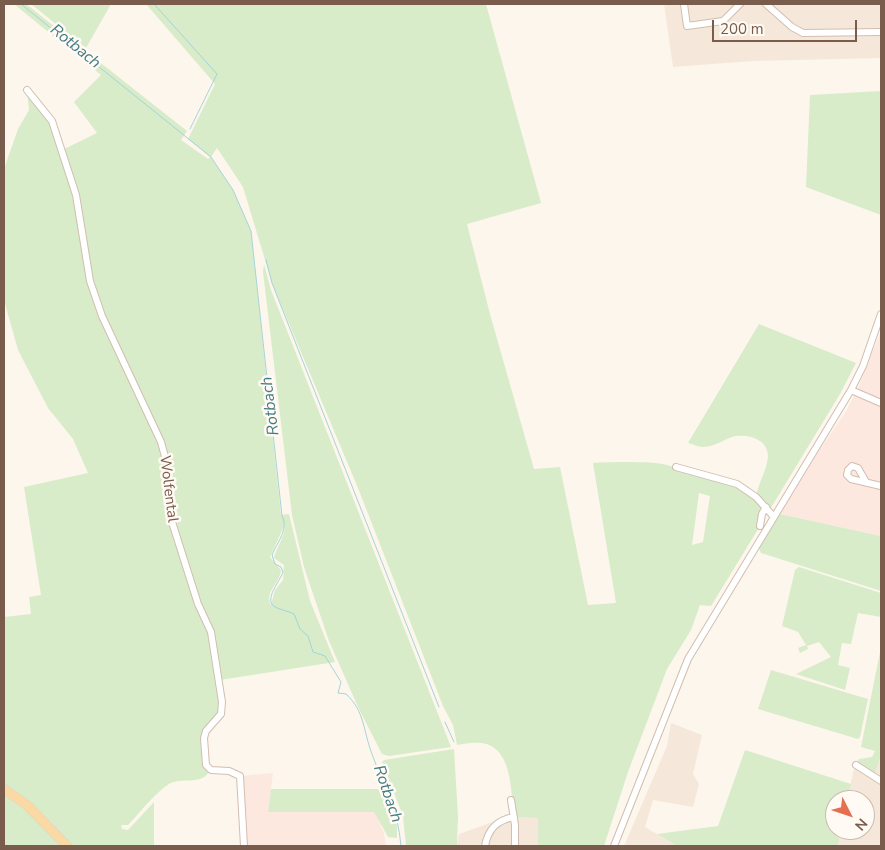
<!DOCTYPE html>
<html>
<head>
<meta charset="utf-8">
<style>
  body { margin:0 }
  #map { position:relative; width:885px; height:850px; overflow:hidden; background:#fdf6ec; font-family:"Nunito Sans",sans-serif }
  canvas { display:block }
  .frame { position:absolute; inset:0; border:5px solid #7a5c4d; pointer-events:none }
  .north { position:absolute; left:825px; top:790px; width:50px; height:50px; box-sizing:border-box; background:#fffaf3; border:1px solid #cabbb1; border-radius:50%; rotate:131deg; font-size:14px; font-weight:700; line-height:20px; text-align:center; color:#7a5c4d }
  .north::after { content:''; display:block; margin:auto; width:18px; height:22px; background:#e76f51; clip-path:polygon(50% 0,100% 100%,50% 72%,0 100%) }
  .scale { position:absolute; left:712px; top:20px; width:145px; height:22px; box-sizing:border-box; border:2px solid #7a5c4d; border-top:0; padding-left:6px; font-size:15px; line-height:18px; white-space:nowrap; color:#7a5c4d; -webkit-text-stroke:4px #fffaf3; paint-order:stroke }
</style>
</head>
<body>
<div id="map">
<canvas width="885" height="850"></canvas>
<div class="frame"></div>
<div class="north">N</div>
<div class="scale">200 m</div>
</div>
<script>
const context = document.querySelector('canvas').getContext('2d');
context.lineJoin = 'round';
function fillPath(path, color) { context.fillStyle = color; context.fill(path, 'evenodd'); }
function trace(path, color, width, dash) { context.strokeStyle = color; context.lineWidth = width; context.lineCap = dash ? 'butt' : 'round'; context.setLineDash(dash || []); context.stroke(path); }
function label(font, color, halo, rows, align = 'center') {
  context.font = font + ' "Nunito Sans",sans-serif'; context.lineWidth = 5; context.setLineDash([]); context.textBaseline = 'middle'; context.strokeStyle = halo; context.fillStyle = color; for (const [text, x, y, turn = 0] of rows) {
    context.save(); context.translate(x, y); context.rotate((+turn || 0) * Math.PI / 180); context.textAlign = isNaN(turn) ? turn : align; if (halo) context.strokeText(text, 0, 0); context.fillText(text, 0, 0); context.restore();
  }
}
const residential = new Path2D(`
  M664,4H881V58L753,61L673,67Z
  M671,723L702,735L693,774L699,784L693,807L653,800L645,827L677,846H624L667,746Z
  M881,756V846H838L841,830H865V800H847L855,764L874,776Z
  M514,817L539,818L538,846H457L459,834L498,820Z`);
const commercial = new Path2D(`
  M881,331V536L780,514L818,452L845,413L859,386Z
  M273,773L268,812H375L384,833L386,846H242L241,776Z`);
const green = new Path2D(`
  M14,4H26L187,131L181,140L208,159L210,157L188,139L215,84L146,4H486L541,203L467,224L490,314L534,469L560,467L588,605L616,603L593,463C610,462 652,461 667,465C697,474 742,479 764,507L759,521L760,526L711,606L700,605L691,630L667,669L628,772L604,846H538V818L514,817C511,794 513,746 481,743C473,742 464,744 457,745L453,725L443,706L358,488L272,283L243,187L217,148L211,157L233,190L251,231L281,515L289,514L310,601L335,662L220,680L213,633L194,589L175,534L171,511L169,476L171,523L191,589L209,632L221,702C224,722 198,724 203,752C204,759 205,765 210,770C202,786 184,777 171,783C157,790 139,814 128,825H121L122,829L128,830L154,802V846H73L4,784V617L31,614L29,597L41,595L24,487L88,473L73,439L48,408L18,350L4,300V169L18,129L29,110L27,90L52,121L62,150L97,133L74,102L101,75ZM699,493L710,496L703,542L692,545ZM284,526C287,533 276,548 274,558L284,565L283,580L275,590L271,605C264,591 280,584 281,570L270,557Z
  M31,4H111L86,48Z
  M881,91V215L806,187L810,95Z
  M264,264L271,290L451,747L389,756L382,754L358,707L329,641L304,567L292,515L263,272Z
  M759,324L856,363L840,394L769,511L756,497C758,483 767,471 768,456C768,440 750,434 736,436C725,438 716,447 703,447C698,447 693,444 688,443Z
  M780,514L881,536V591L761,553L759,548Z
  M799,567L881,593V617L858,613L851,644L842,643L838,665L850,668L845,690L796,674L831,657L819,642L807,646L808,649L800,653L798,648L806,645L798,632L782,626L795,570Z
  M881,647V756L874,776L856,765L859,759L872,757L875,751L861,747Z
  M771,670L868,699L860,737L858,739L758,709Z
  M454,749L458,817L457,846H406L403,816L382,762L384,760Z
  M745,750L851,784L847,800H835V830H841L838,846H677L657,834L718,826Z
  M271,789H385L397,826V838L388,837L374,812H268Z
  M4,793L32,812L65,846H4Z`);
const stream = new Path2D(`
  M21,4L211,157L233,190L251,231L282,516C289,530 277,542 272,555L275,564L281,567L283,572C280,581 263,600 275,607C281,610 288,611 294,614L300,629L308,636L313,652L325,656L341,682L338,693L346,694C365,711 363,731 372,754C384,788 398,808 401,846
  M154,4L217,74L190,129
  M266,260L272,283L439,707
  M445,722L454,742`);
const minor = new Path2D(`
  M684,4L687,26L723,21L740,4
  M766,4L792,27L803,33L881,32
  M27,90L52,121L76,195L90,281L102,316L161,442L167,464L172,522L198,604L211,632L222,702L221,714L206,731L204,738L206,765L211,770L229,771L240,776L244,846
  M851,390L881,403
  M676,467L737,484L756,497L774,517
  M866,482L858,468L852,466L848,470L847,475L851,479L881,486
  M760,526L762,514L766,507
  M856,765L881,781
  M511,800L515,825V846
  M485,846C488,829 497,820 514,817
  M614,846L688,659L851,390L863,366L881,314`);
const major = new Path2D(`
  M4,789L28,806L67,846`);
const streetNames = [
  ["Wolfental",168,489,83]
];
const waterNames = [
  ["Rotbach",75,47,39],
  ["Rotbach",271,406,-97],
  ["Rotbach",387,794,71]
];
fillPath(residential, '#f5e8da');
fillPath(commercial, '#fde8e0');
fillPath(green, '#d8ecc9');
trace(stream, '#a5d3da', 1);
trace(minor, '#d1beb0', 8);
trace(major, '#dad1cd', 10);
trace(minor, '#fff', 6);
trace(major, '#fbd9a5', 9);
label('15px', '#7a5c4d', '#fffaf3', streetNames);
label('italic 16px', '#437c86', '#fffaf3', waterNames);
</script>
</body>
</html>
